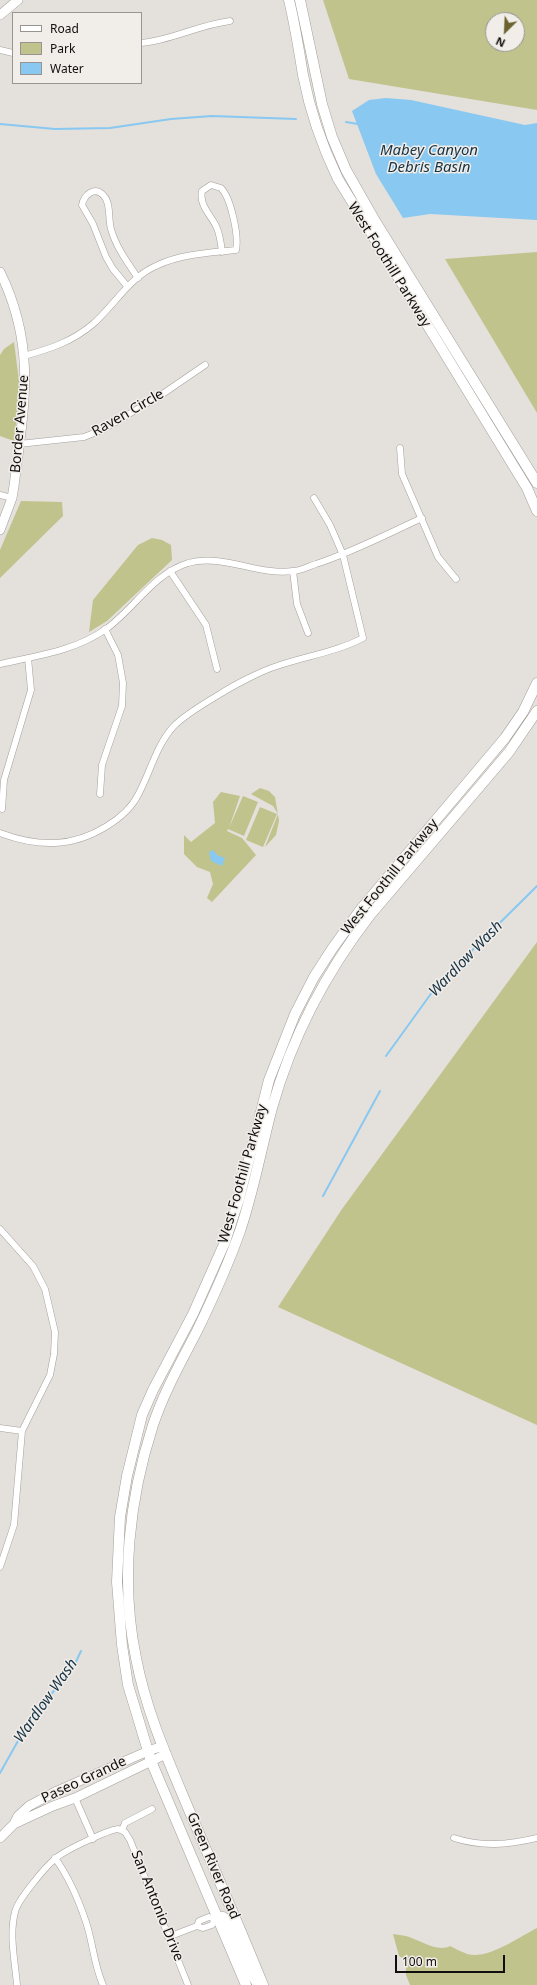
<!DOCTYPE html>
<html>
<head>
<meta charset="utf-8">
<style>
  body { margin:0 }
  #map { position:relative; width:537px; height:1985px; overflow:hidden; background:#e4e0dc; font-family:"Noto Sans",sans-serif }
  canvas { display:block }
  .legend { position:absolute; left:12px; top:12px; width:130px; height:72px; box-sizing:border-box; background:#f1ede9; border:1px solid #979491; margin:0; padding:5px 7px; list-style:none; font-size:12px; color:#110f0e }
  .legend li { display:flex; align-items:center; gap:8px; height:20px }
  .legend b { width:20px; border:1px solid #979491 }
  .north { position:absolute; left:485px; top:12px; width:40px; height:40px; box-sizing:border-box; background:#f1ede9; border:1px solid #979491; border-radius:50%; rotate:204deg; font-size:11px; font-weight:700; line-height:16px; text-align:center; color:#110f0e }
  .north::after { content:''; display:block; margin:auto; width:14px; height:18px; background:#6c6330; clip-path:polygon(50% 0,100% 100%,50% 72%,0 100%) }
  .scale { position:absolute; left:395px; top:1955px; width:110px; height:18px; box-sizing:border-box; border:2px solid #110f0e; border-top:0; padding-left:5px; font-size:12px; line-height:14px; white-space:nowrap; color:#110f0e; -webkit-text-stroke:3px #f1ede9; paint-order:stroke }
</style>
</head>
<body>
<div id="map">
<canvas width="537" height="1985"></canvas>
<ul class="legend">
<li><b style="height:5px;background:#fff"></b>Road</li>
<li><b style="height:11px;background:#c0c38c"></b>Park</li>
<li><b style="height:11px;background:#88c8f1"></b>Water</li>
</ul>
<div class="north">N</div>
<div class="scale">100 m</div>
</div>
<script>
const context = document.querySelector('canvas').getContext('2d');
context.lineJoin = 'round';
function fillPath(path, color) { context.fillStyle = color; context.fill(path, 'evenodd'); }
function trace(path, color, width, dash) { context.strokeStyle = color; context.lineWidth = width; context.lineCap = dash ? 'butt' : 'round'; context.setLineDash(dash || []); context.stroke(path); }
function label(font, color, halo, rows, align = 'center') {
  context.font = font + ' "Noto Sans",sans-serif'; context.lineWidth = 3; context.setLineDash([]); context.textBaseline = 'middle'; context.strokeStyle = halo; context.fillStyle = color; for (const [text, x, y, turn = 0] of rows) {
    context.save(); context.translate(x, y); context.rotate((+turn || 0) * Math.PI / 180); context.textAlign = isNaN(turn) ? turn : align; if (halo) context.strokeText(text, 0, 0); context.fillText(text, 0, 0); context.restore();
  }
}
const green = new Path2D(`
  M323,0H537V110L349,79ZM493,20H517V44H493Z
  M537,252V413L445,259Z
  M14,342L20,389L14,441L0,436V355L4,349Z
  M21,501L62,502L63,516L0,578V550Z
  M152,538L162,540L171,545L172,560L107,621L89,632L93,600L138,545Z
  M260,788L269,791L275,797L279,821L276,835L265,847L278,814L273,806L251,794Z
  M221,792L240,796L229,828L243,796L258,802L244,836L228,829L227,831L242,838L256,855L212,902L207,898L213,884L210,872L197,867L184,854V835L191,842L215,823L213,802Z
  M260,807L277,814L263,847L246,840Z
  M537,942V1425L278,1307L342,1209Z
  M537,1928V1985H410L406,1975V1960L399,1956L393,1934C397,1935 402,1935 406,1936C418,1939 437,1953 450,1946C456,1949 462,1952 467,1954C488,1960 519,1937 537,1928Z`);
const water = new Path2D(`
  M386,98L411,100L525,125L537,123V220L430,214L403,218L376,174L352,111L369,100Z
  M213,850L217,855L225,858L222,866L211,861L209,852Z`);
const stream = new Path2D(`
  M346,122L358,124
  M0,124L55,129L110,128L171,119L212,116L296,119
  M386,1056L438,984L537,886
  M323,1196L380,1091
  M0,1773L28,1723L74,1666L81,1651`);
const street = new Path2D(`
  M141,43C173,40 198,25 230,21
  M0,50L13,53
  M127,286L113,269L106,257L93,224L82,205C84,195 95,185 104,196C111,203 108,219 111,229C116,247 127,262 138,278
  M24,356C49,349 72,342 93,324C115,305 129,277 158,265C182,254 209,253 236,250C239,236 231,198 221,188L211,185L202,191C199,205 210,214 216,226C220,234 221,243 222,252
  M19,444L84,437L104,429L164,393L205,365
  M400,448L402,474L438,557L456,579
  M0,495L12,498
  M170,571L206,625L217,669
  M293,571L297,604L308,633
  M0,664C36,656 75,651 106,629C134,609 153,574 188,563C223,553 258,576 293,571C301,571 309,566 316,564C353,552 387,534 422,518
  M100,794L102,765L122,706L123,683L118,655L105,629
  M2,809L4,780L31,690L28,658
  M0,833C38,847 72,848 107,826C120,818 131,809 138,795C150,773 156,746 173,727C184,715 205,703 220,694C234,685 261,671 277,666C306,656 336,652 363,638L343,555L330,525L314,498
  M0,1229L33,1266L45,1289L55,1332L54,1354L50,1375L22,1431L14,1525L0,1567
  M0,1428L22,1431
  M75,1798L93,1839
  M122,1830L125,1823L152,1809
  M454,1838C482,1847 508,1845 537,1838
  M55,1858C68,1876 79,1901 86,1922C93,1943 94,1965 103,1985
  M168,1937L197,1926L203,1928L212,1925L215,1919L209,1917L199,1921L197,1926
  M17,1985C15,1961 9,1935 15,1912C17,1901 45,1867 55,1859C63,1851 108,1830 118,1829L125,1832L130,1840L188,1985`);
const secondary = new Path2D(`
  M0,15L18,0
  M0,272C37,347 24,407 14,486L12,498L0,530
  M14,1824L53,1806L75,1798L166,1754
  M0,1838L14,1824L18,1816L29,1806L57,1791L148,1751L163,1746`);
const primary = new Path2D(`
  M289,0C295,25 299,50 303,75C310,111 322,146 338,179L527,488L537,511
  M300,0L322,104L332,137L346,170L375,221L537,483
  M217,1918L223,1917L228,1921L248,1968L257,1983
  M246,1985L151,1761L128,1685L122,1645L117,1582L120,1517L127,1476L142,1415L153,1390L193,1314L225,1242L239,1199L269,1080L295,1014L314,977L332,949L361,909L505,738L523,712L537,683
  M263,1985C239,1926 214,1868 189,1810C168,1760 146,1711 136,1658C120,1581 129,1499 153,1425C164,1392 181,1362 197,1331C213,1298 228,1265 240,1231C254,1190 261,1149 272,1108C292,1037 326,972 371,914L509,752L537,711`);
const streetNames = [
  ["West Foothill Parkway",389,265,58],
  ["Raven Circle",128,413,-30],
  ["Border Avenue",20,424,-85],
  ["West Foothill Parkway",390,877,-51],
  ["West Foothill Parkway",243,1174,-74],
  ["Paseo Grande",84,1780,-25],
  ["Green River Road",213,1866,67],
  ["San Antonio Drive",157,1906,68]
];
const waterNames = [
  ["Mabey Canyon",429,151],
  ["Debris Basin",429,168],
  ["Wardlow Wash",466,959,-46],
  ["Wardlow Wash",46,1701,-55]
];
fillPath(green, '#c0c38c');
fillPath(water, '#88c8f1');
trace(stream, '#88c8f1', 2);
trace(street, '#a4a09c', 7);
trace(secondary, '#a4a09c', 10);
trace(primary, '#a4a09c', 11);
trace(street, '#fff', 6);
trace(secondary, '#fff', 9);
trace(primary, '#fff', 10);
label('14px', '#110f0e', '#f1ede9', streetNames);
label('italic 15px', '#163345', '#f1ede9', waterNames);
</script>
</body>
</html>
